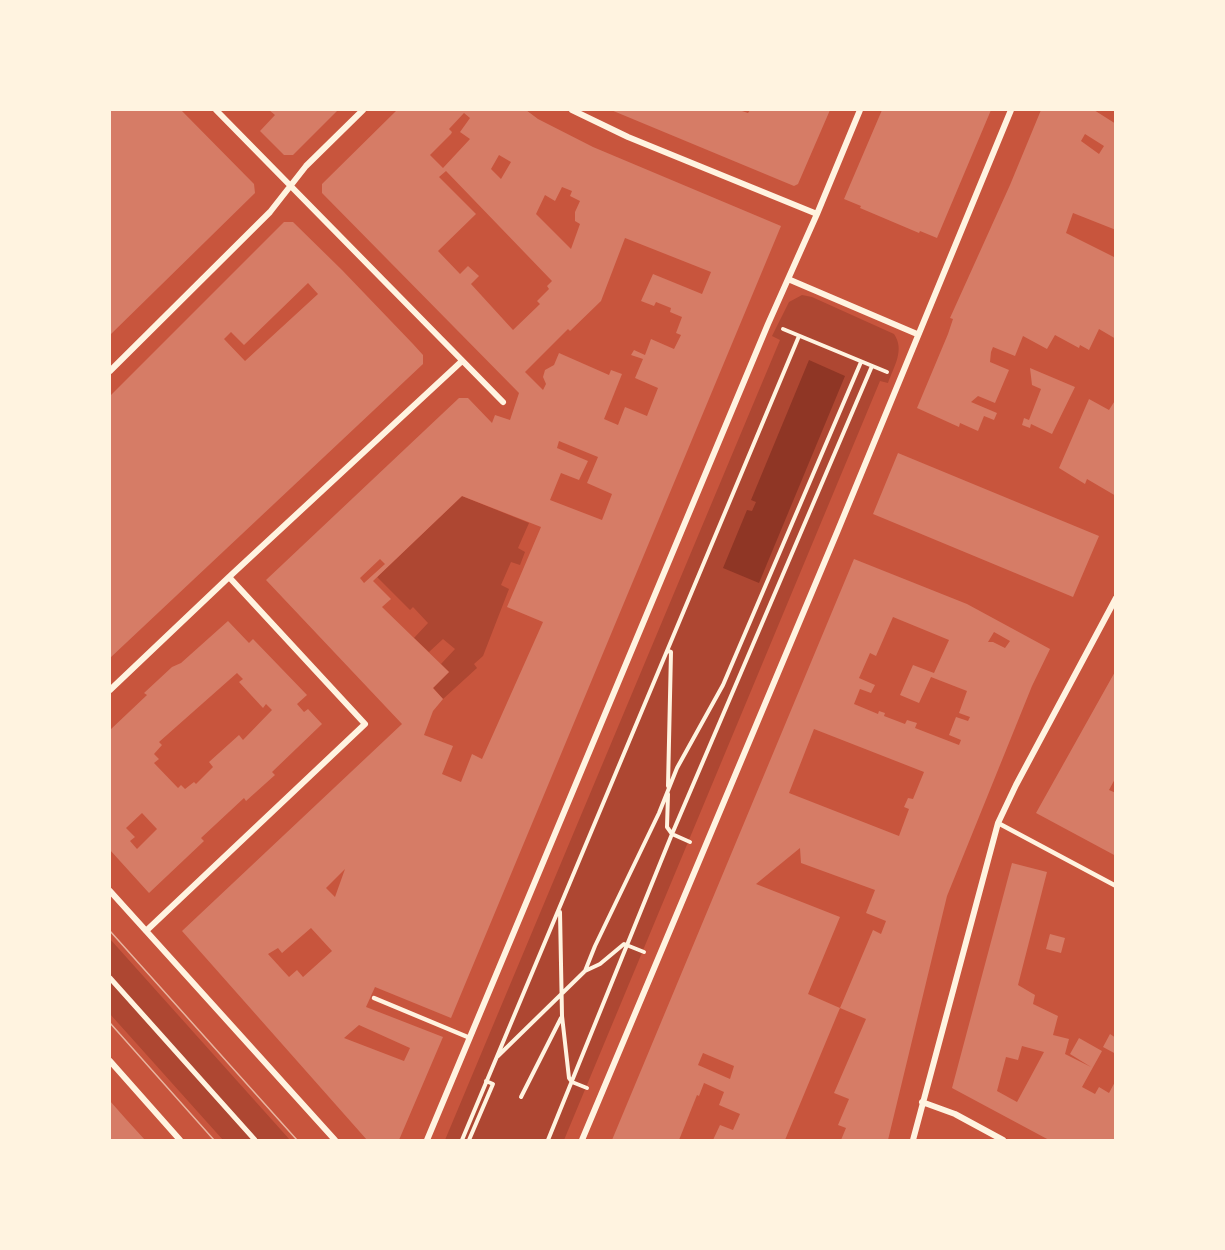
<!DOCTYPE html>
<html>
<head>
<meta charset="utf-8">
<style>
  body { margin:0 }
  #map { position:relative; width:1225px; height:1250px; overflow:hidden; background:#c8553d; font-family:Barlow,sans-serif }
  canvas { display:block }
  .frame { position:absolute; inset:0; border:111px solid #fff3e0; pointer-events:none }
</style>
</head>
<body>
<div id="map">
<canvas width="1225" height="1250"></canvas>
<div class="frame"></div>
</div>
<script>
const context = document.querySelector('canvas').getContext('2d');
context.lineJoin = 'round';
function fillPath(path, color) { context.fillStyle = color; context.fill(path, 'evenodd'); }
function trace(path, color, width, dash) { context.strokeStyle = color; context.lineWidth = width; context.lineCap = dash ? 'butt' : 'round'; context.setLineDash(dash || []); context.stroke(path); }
const green = new Path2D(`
  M802,295L812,297L894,334C905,350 894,366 888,383L880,381L564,1140H445L780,340L772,336L789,302Z
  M462,496L529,523L518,548L525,552L520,565L511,562L501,585L509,589L483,656L474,664L477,668L443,699L433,688L449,672L441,664L455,649L443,639L429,652L414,638L428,623L413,607L410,610L377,577Z
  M110,939L290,1140H223L110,1014Z`);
const water = new Path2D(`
  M809,360L845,376L759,583L723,568L747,510L752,511L756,502L751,500Z`);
const building = new Path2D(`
  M110,110H181L254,184L255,193L110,335Z
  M269,110H338L293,155H284L260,131L275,115Z
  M397,110H526L538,119L593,147L781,226L451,1018L375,987L366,1007L443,1037L399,1140H367L182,931L402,724L266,580L459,398H468L492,423L495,415L510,420L519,393L322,193V184ZM464,113L470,118L460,132L470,139L443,168L430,155L451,134L452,132L449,129ZM499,155L511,162L501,179L491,169ZM446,171L552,281L547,286L549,289L537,301L540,304L513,330L471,284L479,276L468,266L460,274L438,251L476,214L439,177ZM562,187L572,191L570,196L580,201L575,212V221L580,224L571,249L536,214L545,195L555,201ZM625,238L711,272L702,294L653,274L641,301L654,306L656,302L671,308L670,312L682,317L676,333L681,335L674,349L651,339L645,355L634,350L631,355L643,359L635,378L658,388L647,416L625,407L618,425L604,419L622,374L611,370L609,375L559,353L554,365L545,370L543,377L546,384L543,390L525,372L568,329L570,331L601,301ZM559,441L598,457L587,483L612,494L602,520L550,500L561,473L579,480L588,461L557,448ZM462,496L541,527L507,607L543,622L482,759L472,754L461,782L442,774L453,746L424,735L433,711L443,699L433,688L449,672L382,607L391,599L373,581ZM380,559L385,564L364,583L360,578ZM345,869L335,897L326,888ZM311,928L332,951L303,977L297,970L289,977L268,954L278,948L282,953ZM359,1025L410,1048L404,1061L344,1038Z
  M611,110H739L748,113L750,110H830L798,184L794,186Z
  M882,110H991L937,238L920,231L919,233L860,208L861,206L844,199Z
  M1041,110H1094L1116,124V230L1073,213L1066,233L1116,258V339L1099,329L1089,350L1080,345L1079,348L1055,335L1047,349L1023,336L1015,356L993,347L991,352L990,362L1009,370L995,403L978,396L971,402L997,413L994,420L984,416L978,431L960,423L959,427L917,408L948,334L953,319L950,318L1010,185ZM1085,134L1104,146L1099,154L1081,141Z
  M284,222H293L342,270L413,344L423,355V364L110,658V396ZM308,283L318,294L245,361L224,339L231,332L244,345Z
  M1030,368L1075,387L1052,434L1031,424L1030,428L1022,425L1024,418L1029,420L1041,389L1032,385Z
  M1089,399L1109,410L1116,399V496L1087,479L1085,484L1059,468Z
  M898,453L1099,536L1073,597L873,514Z
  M854,559L967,604L1050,649L1032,686L947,896L888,1140H841L846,1128L838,1125L849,1099L834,1093L866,1019L840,1008L873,930L881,934L886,921L866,913L875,890L801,863L800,848L756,884L840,917L808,994L840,1008L785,1140H713L720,1125L733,1130L740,1114L719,1105L724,1092L704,1083L699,1096L697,1095L679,1140H612ZM893,617L949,640L934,673L913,665L900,695L919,703L931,677L967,691L959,713L970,717L968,721L956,717L949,735L961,740L959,745L915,728L917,723L907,720L905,724L884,716L885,713L879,711L878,714L854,704L860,689L871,693L875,685L859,678L870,653L876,656ZM994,632L1010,641L1005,648L993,642H988ZM814,729L924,772L913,799L908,798L904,807L909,809L899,836L789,793ZM703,1053L734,1066L730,1079L698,1065Z
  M228,621L249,643L253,639L307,695L297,704L304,712L308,709L322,724L272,772L275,775L246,801L244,798L201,838L204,841L149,893L110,850V730L147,695L144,693L172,667L181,663ZM237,673L243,679L239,682L263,708L266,704L272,710L243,740L239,735L209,762L213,767L196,784L194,782L185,789L181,785L178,788L154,763L159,759L154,754L162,745L159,742ZM142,813L157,829L137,849L130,841L135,837L126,828Z
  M1116,670V777L1109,790L1116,793V856L1036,813Z
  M1012,863L1047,872L1018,985L1035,995L1033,1004L1058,1016L1053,1035L1069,1039L1065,1054L1091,1067L1070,1054L1079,1038L1102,1051L1082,1087L1095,1094L1099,1087L1109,1093L1116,1080V1140H1049L952,1088ZM1022,1046L1044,1052L1017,1102L997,1091L1006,1057L1018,1060Z
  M1050,934L1065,938L1061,953L1046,949Z
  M1110,1034L1116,1038V1054L1103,1047Z
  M110,1101L125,1118L145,1140H110Z`);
const path = new Path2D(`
  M783,329L887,372
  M668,786L671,652L668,651
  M668,794L667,827L672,834L690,842
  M560,912L562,1016L569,1078L572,1082L587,1088
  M585,971L595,946L659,813L677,768L723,685L861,362
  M498,1056L585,971L600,964L624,944L644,952
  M521,1097L561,1018
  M462,1140L799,336
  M469,1140L493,1084L486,1081
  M548,1140L672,834L872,366`);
const service = new Path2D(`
  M998,823L1116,886
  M374,998L470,1038`);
const pedestrian = new Path2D(`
  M110,978L255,1140`);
const minor = new Path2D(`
  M216,110L503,402
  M572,110L628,137L817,214
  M788,279L917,334
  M110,371L270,212L306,166L363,110
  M110,690L229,577L462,361
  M110,891L335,1140
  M146,931L365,724L229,577
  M110,1061L180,1140
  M922,1102L955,1114L1003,1140
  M427,1140L768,324L817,214L860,110
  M582,1140L838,530L1011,110
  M913,1140L998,823L1016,785L1116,598`);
const tram = new Path2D(`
  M110,931L297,1140
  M110,1023L214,1140`);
fillPath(green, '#ae4732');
fillPath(water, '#8f3625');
fillPath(building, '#d67c66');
trace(path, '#fff3e0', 4);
trace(service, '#fff3e0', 4.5);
trace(pedestrian, '#fff3e0', 5);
trace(minor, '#fff3e0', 6);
trace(tram, '#e9b49f', 1.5);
</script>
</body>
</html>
